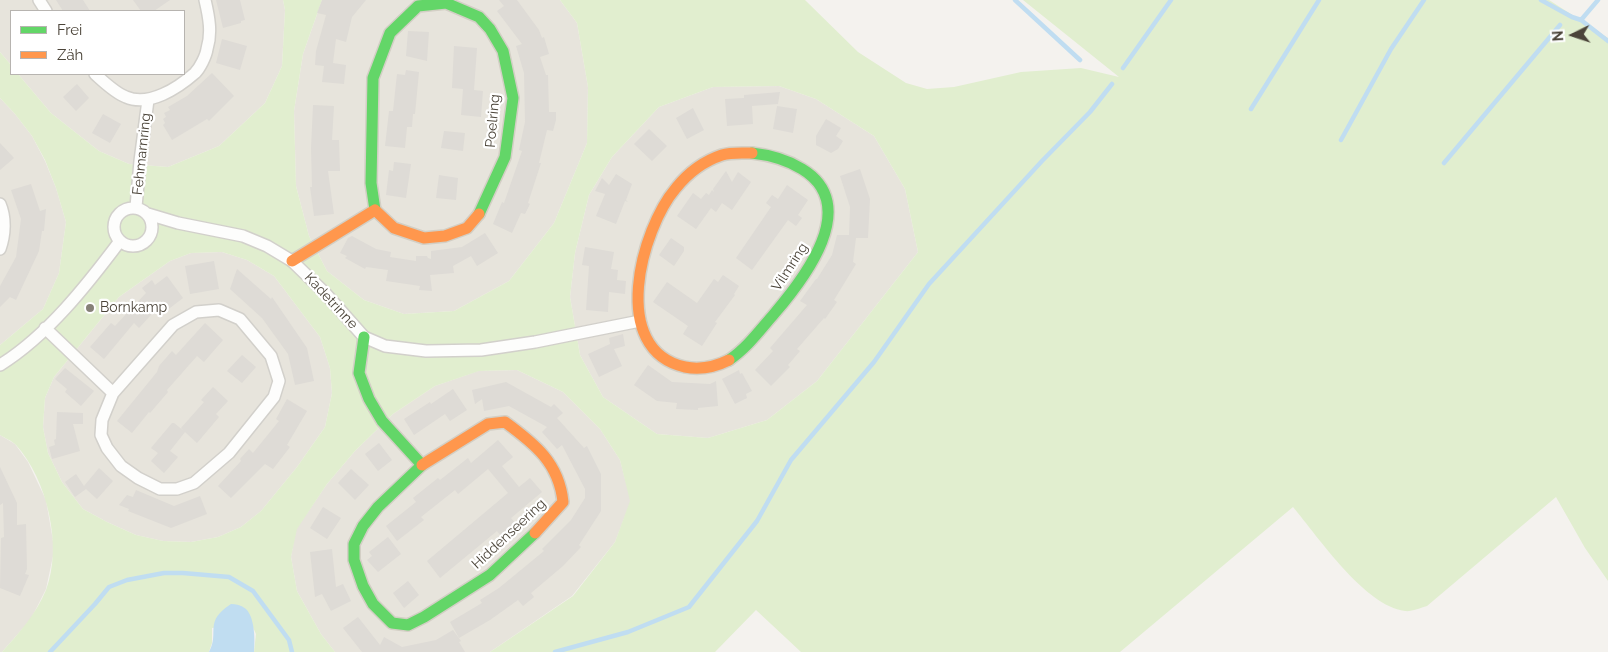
<!DOCTYPE html>
<html>
<head>
<meta charset="utf-8">
<style>
  body { margin:0 }
  #map { position:relative; width:1608px; height:652px; overflow:hidden; background:#f4f2ee; font-family:Raleway,sans-serif }
  canvas { display:block }
  .legend { position:absolute; left:10px; top:10px; width:175px; height:65px; box-sizing:border-box; background:#fff; border:1px solid #b7b4b0; margin:0; padding:6px 9px; list-style:none; font-size:15px; color:#4b4439 }
  .legend li { display:flex; align-items:center; gap:10px; height:25px }
  .legend b { width:25px; border:1px solid #b7b4b0 }
  .north { position:absolute; left:1548px; top:10px; width:50px; height:50px; -webkit-text-stroke:4px #fff; paint-order:stroke; rotate:266deg; font-size:14px; font-weight:700; line-height:20px; text-align:center; color:#4b4439 }
  .north::after { content:''; display:block; margin:auto; width:18px; height:22px; background:#4b4439; clip-path:polygon(50% 0,100% 100%,50% 72%,0 100%) }
</style>
</head>
<body>
<div id="map">
<canvas width="1608" height="652"></canvas>
<ul class="legend">
<li><b style="height:6px;background:#63d668"></b>Frei</li>
<li><b style="height:6px;background:#ff974d"></b>Zäh</li>
</ul>
<div class="north">N</div>
</div>
<script>
const context = document.querySelector('canvas').getContext('2d');
context.lineJoin = 'round';
function fillPath(path, color) { context.fillStyle = color; context.fill(path, 'evenodd'); }
function trace(path, color, width, dash) { context.strokeStyle = color; context.lineWidth = width; context.lineCap = dash ? 'butt' : 'round'; context.setLineDash(dash || []); context.stroke(path); }
function label(font, color, halo, rows, align = 'center') {
  context.font = font + ' Raleway,sans-serif'; context.lineWidth = 4.5; context.setLineDash([]); context.textBaseline = 'middle'; context.strokeStyle = halo; context.fillStyle = color; for (const [text, x, y, turn = 0] of rows) {
    context.save(); context.translate(x, y); context.rotate((+turn || 0) * Math.PI / 180); context.textAlign = isNaN(turn) ? turn : align; if (halo) context.strokeText(text, 0, 0); context.fillText(text, 0, 0); context.restore();
  }
}
const residential = new Path2D(`
  M0,0H283L285,10L282,66L265,103L219,146L168,167L129,164L99,151L51,113L18,74H184V11H11V65L0,52Z
  M322,0H560L577,23L588,87L587,143L554,223L509,281L454,311L404,314L364,300L327,271L309,236L296,186L294,111L303,54Z
  M779,86L816,99L874,136L905,189L918,252L817,381L767,420L708,438L657,434L603,397L580,355L570,297L575,253L589,195L612,157L659,107L713,87Z
  M0,98L15,114L32,136L45,161L56,188L66,222L59,273L43,309L0,345Z
  M222,252L247,260L274,276L320,337L330,368L332,393L325,427L297,467L261,511L241,527L218,537L191,542L163,541L136,535L107,522L83,509L62,482L48,453L43,427L45,398L54,377L119,297L170,261L191,253Z
  M517,370L563,392L600,429L620,460L631,501L615,542L572,596L490,652H335L321,634L297,591L291,557L296,529L327,484L355,451L393,414L435,386L478,371Z
  M0,435L15,444L28,462L46,500L53,541V556L46,589L31,619L2,652H0Z`);
const green = new Path2D(`
  M283,0H322L303,54L294,111L296,186L309,236L327,271L364,300L404,314L454,311L509,281L554,223L587,143L588,87L577,23L560,0H805L858,52L906,83L927,89L954,87L1021,72L1081,68L1119,77L1023,0H1549L1608,38V581L1585,548L1556,497L1427,606C1420,608 1411,612 1405,611C1365,606 1319,538 1293,507L1120,652H801L756,610L715,652H490L573,596L615,542L630,501L620,460L600,429L563,392L517,370L479,371L435,386L393,414L355,451L327,484L297,529L291,557L297,591L321,634L335,652H254L256,634L251,623L212,628V643L209,652H2C19,633 36,614 46,590C63,546 47,479 16,445C12,441 5,438 0,435V345L43,309L59,273L66,222L56,188L45,160L32,136L15,114L0,98V52L11,65V74H18L51,113L99,151L129,164L168,167L219,146L265,103L282,66L285,10ZM779,86L816,99L874,136L905,189L918,252L817,381L767,420L708,438L657,434L603,397L580,355L570,297L575,253L589,195L612,157L659,107L713,87ZM222,252L247,260L274,276L320,337L330,368L332,393L325,427L297,467L261,511L241,527L218,537L191,542L163,541L136,535L107,522L83,509L62,482L48,453L43,427L45,398L54,377L119,297L170,261L191,253Z`);
const water = new Path2D(`
  M231,604C236,604 241,605 246,609C255,618 255,640 254,652H209C220,632 203,622 231,604Z`);
const stream = new Path2D(`
  M1015,0L1080,60
  M1541,0L1572,17L1581,20L1608,41
  M1581,20L1598,0
  M1123,68L1171,0
  M1251,109L1319,0
  M1341,140L1391,49L1424,0
  M1444,163L1560,25
  M50,652L95,604L109,587L127,580L164,573H183L229,577L253,591L289,640L292,652
  M555,652L628,632L689,607L757,521L791,460L874,362L929,284L1042,161L1090,112L1112,84`);
const building = new Path2D(`
  M56,0H83L90,11H63Z
  M133,0H170L154,11H141Z
  M216,0H240L245,20L241,21V23L223,28Z
  M322,0H366L352,17L346,42L336,39L333,63L346,65L344,84L322,82L324,66L315,65L316,51L326,15L317,13Z
  M499,0H517L539,30L542,38L544,37L549,54L540,57L546,75H548L549,112H556V120L553,131L547,130L539,163H541L528,203L530,204L525,214L521,213L512,233L493,224L502,202L504,203L522,151L519,150L525,122L524,73L516,46L522,44L497,11L504,6Z
  M408,31L429,32L427,61L406,56Z
  M222,39L247,46L240,70L216,63Z
  M454,46L477,48L474,90L483,91L481,117L461,115L463,89L452,88Z
  M406,70L419,72L415,114H413L412,127H407L405,148L385,146L389,111H393L397,74L405,75Z
  M212,73L234,96L209,121L207,119L172,140L163,125L165,123L163,119L166,117L164,113L170,110L168,107L187,96Z
  M77,84L89,98L76,111L63,97Z
  M780,92L778,104L752,106L753,124L727,126L725,99L744,98V95Z
  M313,105L334,106L332,140H339L340,171H328L334,214L314,216L310,187H312L311,148Z
  M777,106L797,109L793,133L773,129Z
  M693,108L704,130L687,139L676,118Z
  M103,114L121,124L110,143L92,133Z
  M826,119L841,128L836,136L843,141L838,149L831,153L816,145V136Z
  M649,129L667,146L652,161L634,144Z
  M444,131L465,133L463,151L441,148Z
  M0,143L14,158L0,170Z
  M394,162L411,164L406,198L386,195L389,170L393,171Z
  M860,169L870,199L868,238H856L853,262L856,264L834,300L837,302L825,319L824,318L797,349L800,351L788,365L790,367L771,386L755,370L773,351L770,348L807,305L800,301L816,279H817L832,255L837,235H849L850,207L840,176Z
  M726,171L732,182L738,172L751,182L732,210L722,203L716,212L711,208L696,229L677,216L693,193L701,199L706,193L709,195L712,190L714,192L713,189Z
  M616,174L632,184L626,200L628,202L625,201L616,224L596,216L605,194L595,191L602,178L609,185Z
  M439,175L458,178L456,200L436,198Z
  M31,184L40,211L46,209L44,231H42L39,251L16,300L10,297L0,307V286L16,257L21,219L11,190Z
  M787,185L808,200L798,215L802,218L796,226L788,220L752,270L736,258L771,207L766,203L772,195L778,199Z
  M485,233L498,253L477,266L471,256L453,266L454,273L430,275L432,291L419,290L420,286L386,281L388,270L366,267L365,269L345,258L347,256L340,253L348,238L352,236L376,249L391,252L390,257L416,261V256H427L428,258L431,259V251L462,247Z
  M671,238L684,247V251L674,266L659,255Z
  M585,247L614,252L611,269L618,270L617,280L626,281L625,294L609,292L608,312L586,310L589,266L582,265Z
  M214,261L219,289L190,294L185,266Z
  M237,269L271,299L272,297L307,348L314,381L295,385L288,354L262,318L230,289Z
  M723,275L739,286L734,294L735,295L715,322L717,323L702,346L683,334L688,326L653,302L667,282L697,303L714,279L718,282Z
  M167,276L183,298L166,311L161,304L139,328L134,323L104,359L90,347L111,323L115,326L146,293L142,288L152,280L155,285Z
  M205,323L223,340L204,362L197,356L167,390L168,392L150,413L149,412L132,433L117,421L157,372L159,366L172,351L176,355Z
  M623,334L625,346L614,349L622,366L599,377L588,354L610,344L609,338Z
  M242,355L256,367L242,383L227,371Z
  M648,365L672,382L710,384L716,381L718,406L698,408V410L676,409L677,403L657,401L634,385Z
  M65,368L94,391L81,406L65,392L67,389L55,379Z
  M739,370L740,374L742,373L752,391L746,394L747,398L735,404L722,379Z
  M506,382L551,407L554,404L563,413L557,418L584,448L587,446L601,474V511L579,545L581,547L563,566L531,593L534,597L523,606L518,600L490,620L459,638L450,622L482,603L480,600L499,588L544,551L542,549L571,520L585,498V489L562,445L557,449L542,432L547,427L509,406L484,411L482,399L475,404L472,390Z
  M213,387L228,401L216,414L219,417L197,443L185,432L170,451L178,457L164,473L151,461L158,453L151,448L172,423H174L184,431L181,428L204,402L201,400Z
  M453,389L467,410L450,421L445,414L414,435L404,419L430,402L431,404Z
  M287,399L307,411L287,445L290,447L273,469L265,464L231,498L218,486L241,461L240,459L249,449L253,453L279,421L276,419Z
  M57,412L83,413V424H73L80,451L52,459L49,447L55,445L54,440L56,439Z
  M498,440L513,457L502,466L519,487L530,478L542,492L511,518L516,524L501,536L497,531L440,578L427,561L508,493L488,469L458,494L455,490L421,517L424,520L397,541L386,526L416,502L413,498L438,478L440,480L468,458L471,463Z
  M379,443L392,460L378,471L365,454Z
  M0,467L17,503V525L26,524L27,569L25,574L29,575L20,596L0,588L1,538L4,537L3,503L0,505Z
  M99,468L113,481L97,499L86,489L75,497L65,482L76,474L84,486Z
  M351,469L369,485L355,500L338,483Z
  M136,490L174,506L200,496L207,514L171,528L128,511L129,509L119,505L127,495L133,497Z
  M323,507L341,518L327,539L310,528Z
  M388,537L401,554L378,572L367,560L372,556L369,552Z
  M332,549L336,587L343,584L351,601L331,611L322,594L315,597L310,552Z
  M408,581L419,595L404,608L393,593Z
  M358,617L380,645L384,637L402,647L436,640L453,630L461,641L459,642L465,652H362L343,628Z`);
const street = new Path2D(`
  M39,0L46,11
  M95,74C104,82 115,93 126,97C149,107 178,88 195,73C200,68 206,56 207,49C212,33 209,17 205,0
  M0,204C6,218 5,235 0,249
  M136,207L140,161L148,100
  M114 227a19 19 0 1 1 38 0a19 19 0 1 1-38 0Z
  M148,214L178,223L243,236L267,246L292,261L325,293L364,337L385,346L426,351L481,350L535,342L640,321
  M45,328L113,393L102,420L101,435L107,448L121,466L138,478L160,489H177L194,483L229,453L274,397L279,381L271,356L240,319L219,310L196,312L173,325L113,393
  M0,365C47,336 87,285 120,241`);
const fast = new Path2D(`
  M375,210L371,183L373,78L390,33L418,6L446,3L479,17L490,29L503,51L513,98L505,157L479,214
  M364,337L359,373L369,399L382,421L422,465L378,507L363,526L354,544V560L363,586L373,604L392,623L408,625L424,617L490,575L535,533
  M729,360C747,348 760,330 774,314C804,279 862,205 802,169C786,159 770,155 752,153`);
const slow = new Path2D(`
  M292,261L375,210L394,228L424,238L445,236L467,228L479,214
  M729,360C715,367 700,370 685,367C608,350 641,229 676,188C688,173 704,161 722,155C731,152 742,153 752,153
  M422,465L488,424L505,422C535,444 559,463 563,502L535,533`);
const markers = [
  [90,308,5,"#868178"]
];
const streetNames = [
  ["Poelring",493,121,-85],
  ["Fehmarnring",142,154,-84],
  ["Vilmring",790,267,-57],
  ["Kadetrinne",331,301,47],
  ["Hiddenseering",509,534,-43]
];
const poiNames = [
  ["Bornkamp",100,308]
];
fillPath(residential, '#e7e4dc');
fillPath(green, '#e1eecf');
fillPath(water, '#c0ddf1');
trace(stream, '#c0ddf1', 4.5);
fillPath(building, '#dedbd6');
trace(street, '#d2d0cb', 14);
trace(fast, '#d3cfc5', 14);
trace(slow, '#d3cfc5', 14);
trace(street, '#fdfdfc', 11);
trace(fast, '#63d668', 11);
trace(slow, '#ff974d', 11);
for (const [x, y, r, color] of markers) { const dot = new Path2D(); dot.arc(x, y, r, 0, 2 * Math.PI); context.fillStyle = color; context.fill(dot); trace(dot, '#fff', 2); }
label('14px', '#4b4439', '#fff', streetNames);
label('14px', '#4b4439', '#fff', poiNames, 'left');
</script>
</body>
</html>
